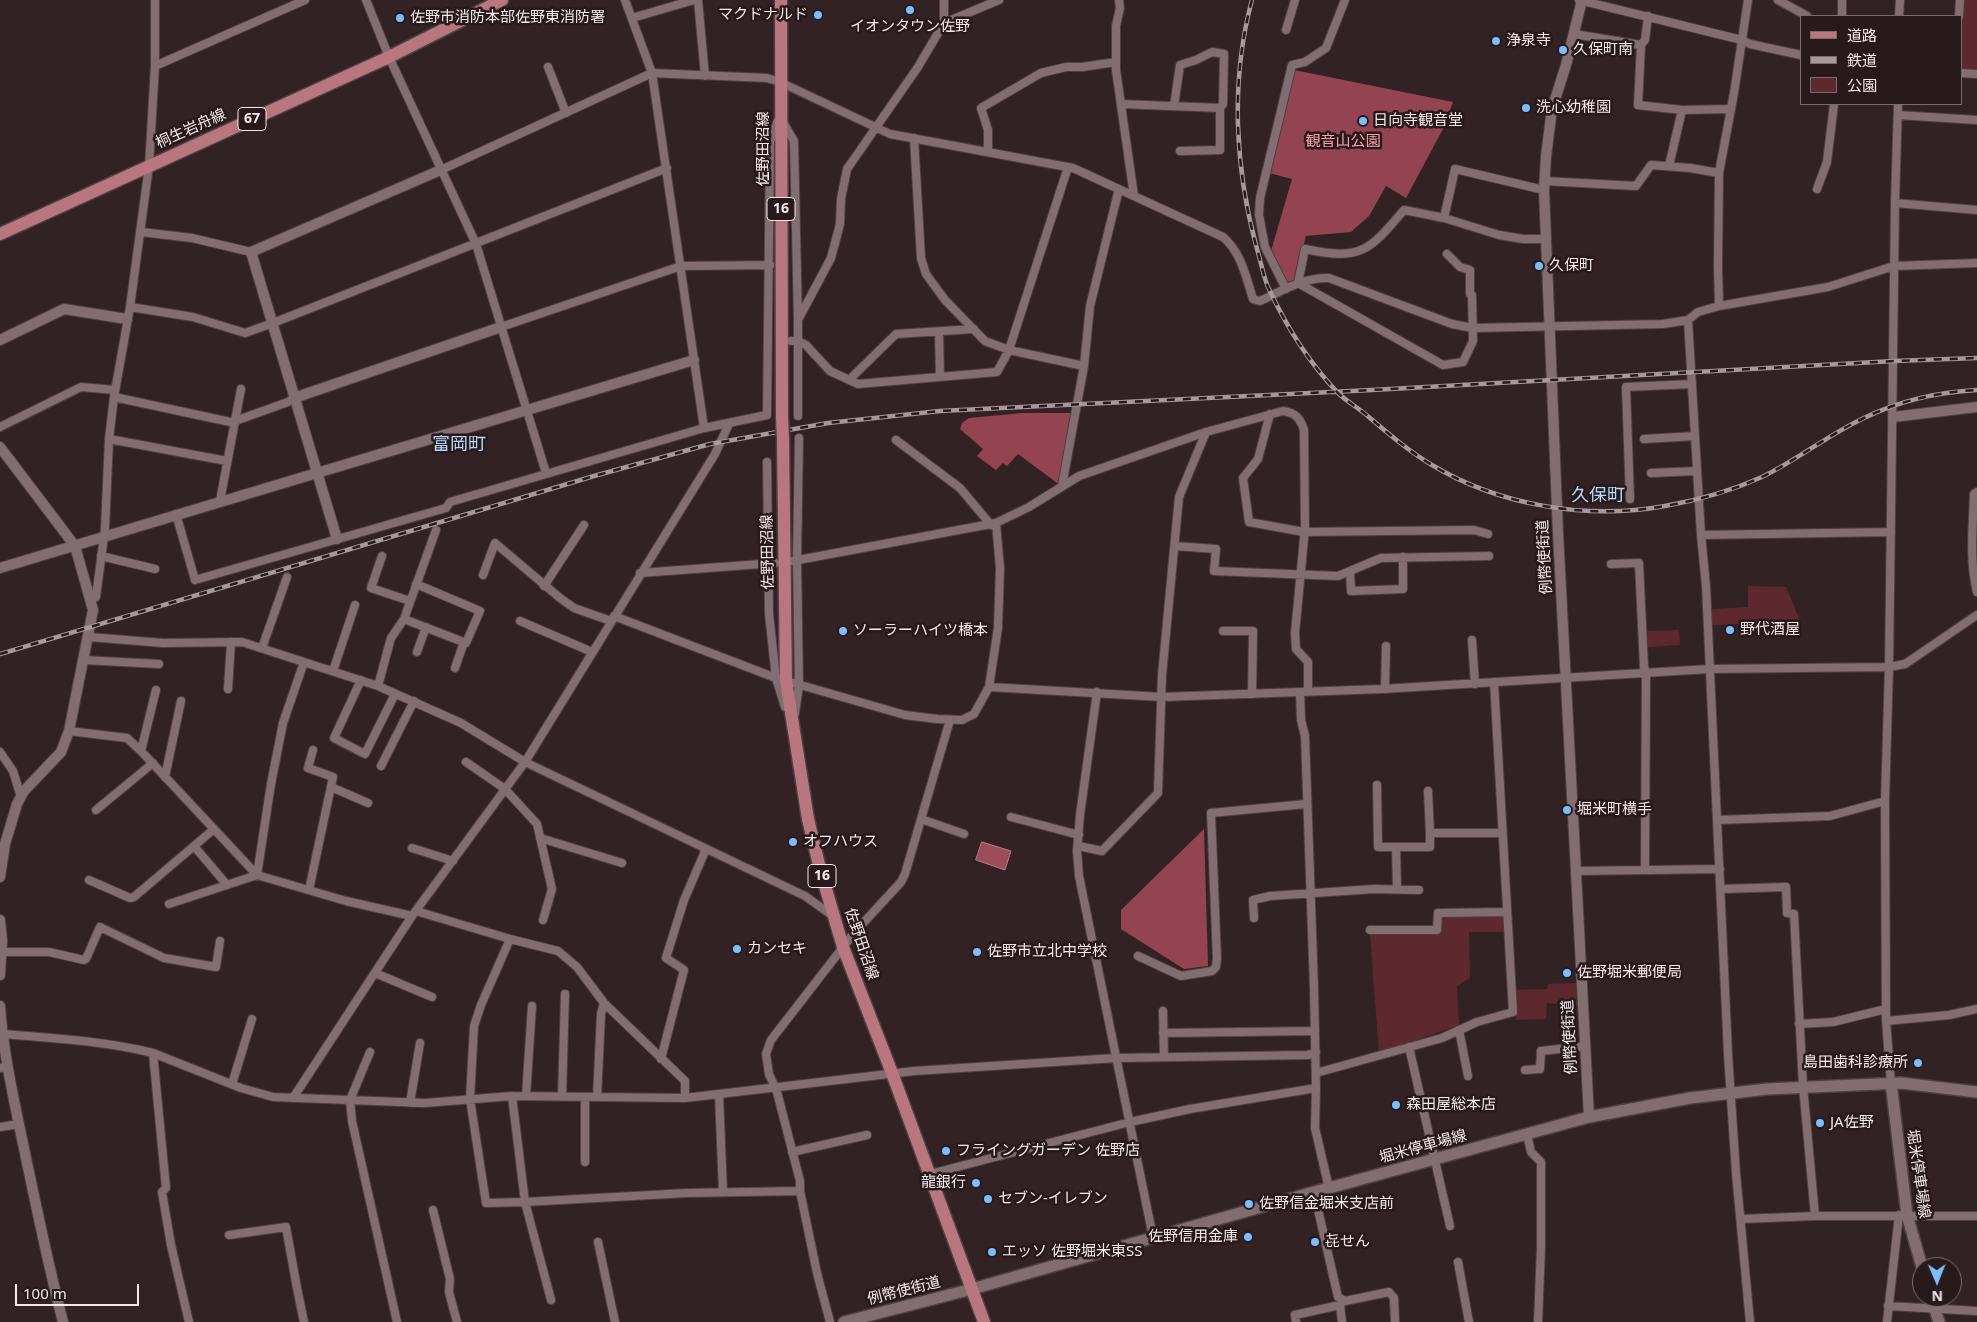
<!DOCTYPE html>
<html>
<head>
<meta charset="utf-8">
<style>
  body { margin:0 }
  #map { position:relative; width:1977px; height:1322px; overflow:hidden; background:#332224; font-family:"Noto Sans","Noto Sans JP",sans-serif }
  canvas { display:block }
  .legend { position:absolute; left:1800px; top:15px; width:162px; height:90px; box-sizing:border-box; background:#28191b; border:1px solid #7a6c6e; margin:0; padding:6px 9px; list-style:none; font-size:15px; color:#f5e9eb }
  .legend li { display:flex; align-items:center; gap:10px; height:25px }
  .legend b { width:25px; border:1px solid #7a6c6e }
  .north { position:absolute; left:1912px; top:1257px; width:50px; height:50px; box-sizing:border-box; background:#28191b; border:1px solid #7a6c6e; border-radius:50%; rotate:179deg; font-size:14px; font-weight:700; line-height:20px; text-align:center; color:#f5e9eb }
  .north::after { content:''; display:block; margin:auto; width:18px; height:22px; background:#7cbef9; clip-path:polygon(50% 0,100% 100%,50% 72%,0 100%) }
  .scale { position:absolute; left:15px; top:1284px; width:124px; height:22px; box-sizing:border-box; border:2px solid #f5e9eb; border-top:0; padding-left:6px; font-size:15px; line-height:18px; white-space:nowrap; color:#f5e9eb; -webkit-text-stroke:4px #28191b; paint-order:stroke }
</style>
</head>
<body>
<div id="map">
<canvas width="1977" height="1322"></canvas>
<ul class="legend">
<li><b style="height:6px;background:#b97680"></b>道路</li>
<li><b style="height:6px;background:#a7999b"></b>鉄道</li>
<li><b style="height:14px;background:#5e2831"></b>公園</li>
</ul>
<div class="north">N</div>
<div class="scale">100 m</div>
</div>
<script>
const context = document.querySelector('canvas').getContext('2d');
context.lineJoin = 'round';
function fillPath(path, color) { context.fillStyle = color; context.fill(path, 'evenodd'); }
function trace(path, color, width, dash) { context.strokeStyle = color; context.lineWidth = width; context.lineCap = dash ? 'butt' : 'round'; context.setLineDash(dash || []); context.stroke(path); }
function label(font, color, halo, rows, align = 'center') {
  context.font = font + ' "Noto Sans","Noto Sans JP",sans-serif'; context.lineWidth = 5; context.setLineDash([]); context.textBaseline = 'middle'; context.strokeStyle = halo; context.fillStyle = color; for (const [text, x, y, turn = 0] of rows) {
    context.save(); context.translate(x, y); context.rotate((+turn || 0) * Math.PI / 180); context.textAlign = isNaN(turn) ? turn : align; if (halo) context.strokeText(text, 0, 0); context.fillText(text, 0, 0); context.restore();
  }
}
const green = new Path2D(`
  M1962,0H1977V73L1961,72Z
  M1748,586L1786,587L1801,623L1712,625V609L1748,607Z
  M1679,630L1680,645L1648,647L1647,631Z
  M1504,914V932H1469L1470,978L1457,986L1459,1025L1379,1053L1370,934L1440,932V916Z
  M1576,983L1577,1006L1547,1003L1546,1019L1516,1020L1514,990L1547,989L1548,984Z`);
const forest = new Path2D(`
  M1294,70L1453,102L1443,129L1406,198L1386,186L1369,216L1351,232L1306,236L1294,280L1285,283L1271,251L1292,179L1269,173Z
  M1022,413H1073L1061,479L1057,483L1018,454L1007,466L1003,463L996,470L977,456L983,449L960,429L962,423L969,418Z
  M1204,829L1208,966L1184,969L1121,929V910Z`);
const water = new Path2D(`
  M982,842L1011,851L1005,870L976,860Z`);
const minor = new Path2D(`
  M366,0L389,57L476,244L546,473
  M625,0L652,73L704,428
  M698,0L705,76
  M1119,0L1120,8L1116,26V70L1134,196
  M1579,0L1742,40L1750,44L1801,55
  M1778,0L1807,16
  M1648,16L1645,40L1641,45L1638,105L1682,110L1730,109
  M1842,16V0
  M1899,16L1900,0
  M1959,16L1960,0
  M632,18L694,0
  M944,23L999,0
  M1286,30L1295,0
  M1574,34L1641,45
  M155,66L305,0
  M548,67L566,113
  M1961,73L1977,74
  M1121,104L1220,108L1223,104L1224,54L1212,52L1196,60L1180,65L1174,106
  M1898,115L1977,120
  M783,122L794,141L798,320V416
  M914,138L921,258L926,274L945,300L985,341L1009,350L1084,366
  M1180,151L1220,150V108
  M988,152V130L981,108L1041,73L1066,67H1082L1116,62
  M1669,166L1682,110
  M443,169L652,73L767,78L780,82L890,134L1073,168L1223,237C1241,252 1246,277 1253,299L1260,301C1282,291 1304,277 1329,278L1452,324L1473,328L1663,324L1688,320L1698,312L1719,306L1828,287L1894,266L1977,263
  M1544,181L1636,186L1651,165L1690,168L1719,173
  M1817,189L1827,162L1834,104
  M1895,203L1977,210
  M1444,218L1455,169L1544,190
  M141,232L192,238L251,252
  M1447,254L1460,267L1470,270V294L1472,295L1473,341L1463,362L1443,365L1298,283L1305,249C1361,261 1369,251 1404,210L1444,218L1499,235L1523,239H1545
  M1286,289L1265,247L1259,215L1260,198L1292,65L1305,62L1326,48L1345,0
  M1719,306L1718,266L1719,173L1734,93L1748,0
  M130,307L193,317L245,333L273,323L667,168
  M798,320L831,258L840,224L841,199L847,169L918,67L944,23V0
  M1688,320L1701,535L1706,586L1728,1054L1736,1173L1750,1322
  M501,327L681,266L770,265
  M939,332L940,377
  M791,341H798L806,345L830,371L858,384L997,372L1009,350L1068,167
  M849,380L896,334L974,329
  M114,397L235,423
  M1270,414L1258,459L1243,478L1249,522L1304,532L1474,530L1488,534
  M235,421L288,402L294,398
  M0,427L81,387L115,390
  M109,439L227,461
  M1644,439L1695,436
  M896,440L960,488L991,525
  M767,462L769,614L776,678L785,707
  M1651,473L1697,471
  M1062,486L1084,366L1090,306L1119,189
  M1977,492L1974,494C1973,526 1969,560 1977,592
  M1630,499L1626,387L1692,384
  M220,501L241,389
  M176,514L195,580L446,508L450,502L704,428L767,415L770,142L778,120
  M1701,535L1891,532
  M1175,546L1216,549L1214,571L1338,576L1381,558L1489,556
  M101,556L155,569
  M382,556L371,588L410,601
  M793,561L996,523L1029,507L1079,476L1206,432L1283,411C1296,413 1300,418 1304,430L1305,528L1295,633L1296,649L1308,662V688L1306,691
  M1611,564L1639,563L1644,667L1646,672L1645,870
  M1350,571L1351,591L1403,589V557
  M640,573L775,563
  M483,575L495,543L560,598L574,608L611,621
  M544,586L584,525
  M90,601L96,597L105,529L109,439L114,397L130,307L149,166L155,66V0
  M614,616L776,678L905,715L937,719L962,720L974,714L989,687L1162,697L1382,689L1709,669L1889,667L1905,664L1977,615
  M404,619L466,643L480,611L416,584
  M520,621L592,652
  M1223,631H1253L1252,694
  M89,637L163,643L242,642L378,686L461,723L525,762L805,896L833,916
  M1472,640L1475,684
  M262,648L287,577
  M417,652L426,627
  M83,660L159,664
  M455,668L464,642
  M333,671L355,605
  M361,680L334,738L365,754L395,694
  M378,686L391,638L404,619L436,530
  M989,687L998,628L1000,568L996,523
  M228,689L231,642
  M1385,689L1386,646
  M1097,692L1080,815L1077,851L1079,876L1153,1237
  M1300,692L1301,720L1305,736L1314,988L1316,1088L1315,1128L1329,1188
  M795,713L799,685L797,561L799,438
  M69,731L127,738L141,751L257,875L346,901L412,916
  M141,751L156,690
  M0,752L13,771L21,797
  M466,762L505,789L537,824L552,889L543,920
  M381,766L414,701
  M165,777L181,701
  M1377,785L1378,847H1396
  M331,787L368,803
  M1428,791L1430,833
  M96,810L153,763
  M1011,817L1079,835
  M921,819L964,834
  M1717,820L1830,816L1885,801
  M540,838L622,863
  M194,846L227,885
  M1078,846L1102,851L1158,793L1162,675L1179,497L1206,432
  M412,848L453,861
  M1576,871L1720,869
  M257,875L271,784L283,723L304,662
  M89,880L130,898L134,897L214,829
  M1397,889L1396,847H1430V833H1502
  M1721,889L1786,887L1787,913L1794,914L1803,1086L1815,1216
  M309,890L333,777L308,768L313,750
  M169,904L257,875
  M416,911L510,939L558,951L577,967L604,1003L685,1081V1098
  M1254,918L1253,900L1270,896L1374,889L1419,890
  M1370,930H1437L1438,913L1506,912
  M510,939L481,1005L474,1026L470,1099L486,1203L525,1202L687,1193L800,1191
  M2,952H49L84,960L86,959L100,927L164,958L216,967L220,941
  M1138,956L1181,976L1212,971L1216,967L1217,958L1211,813L1306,804
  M375,973L432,997
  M1163,1011L1164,1057
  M1886,1021L1949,1015L1977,1009
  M1799,1024L1833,1022L1886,1009
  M1459,1030L1468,1076
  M1163,1033L1315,1031
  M2,1034C53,1038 104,1041 153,1053L241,1088L273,1097L425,1103L512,1096L685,1098L914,1071L1116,1058L1308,1055L1316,1052
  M1409,1047L1450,1226
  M370,1052L350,1100L352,1121L397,1322
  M153,1053L166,1188L162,1192L171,1245L189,1322
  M661,1059L684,970L666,958L684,900L706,849
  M0,1068L7,1067
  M1525,1070L1540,1069L1541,1051L1586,1046
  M1316,1073L1442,1038L1477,1022L1513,1012L1494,682
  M1891,1083L1886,1021L1885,801L1889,667L1895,203L1898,104
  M232,1084L252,1019
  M719,1095L723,1192
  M512,1096L525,1202L551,1300
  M526,1096L532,1006
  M562,1097L565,994
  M597,1097L601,1014L604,1003
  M293,1098L412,916L525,762L715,454L729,424
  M410,1103L420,1043
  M0,1127L19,1124
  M1527,1134L1531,1152L1541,1162V1247L1538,1322
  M792,1152L867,1135
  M585,1162V1097
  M930,1174L1130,1122L1190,1109L1316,1088
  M1314,1192L1338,1297L1345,1301L1389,1292L1394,1298L1395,1322
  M433,1210L450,1279L449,1292L457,1322
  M1741,1219L1815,1216H1977
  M229,1235L286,1227L297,1288L304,1322
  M598,1242L615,1322
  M1458,1262L1469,1322
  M1888,1306L1977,1311
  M830,1322L817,1273L800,1191V1181L777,1092L769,1074L766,1054L771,1040L854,933L901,882L905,874L950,720
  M1296,1322L1295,1315L1340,1305
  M1342,1322L1340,1305L1343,1302
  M1887,1322L1899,1215`);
const tertiary = new Path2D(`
  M1582,0L1566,65L1552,109L1546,156L1544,190L1558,533L1589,1117
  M0,340L64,309L127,319
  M294,398L501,327
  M1893,417L1977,407
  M0,447L75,546L93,610L69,731L61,752L24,791L17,804L5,844L0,877
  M337,539L251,252L443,169
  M0,568L694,360
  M0,920L2,941L0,975
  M0,1006C3,1051 13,1095 22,1139C35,1200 47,1261 63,1322`);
const secondary = new Path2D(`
  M1891,1083L1907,1215L1922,1267
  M1931,1297L1939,1322
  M844,1322L972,1289L1314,1192L1589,1117L1690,1098L1767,1089L1901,1083L1977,1092`);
const primary = new Path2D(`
  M781,0L782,417
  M0,234L389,57L502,0
  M783,439L786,681L808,819L820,869L843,947L892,1073L984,1322`);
const rail = new Path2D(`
  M1252,0C1230,81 1235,169 1257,249C1261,262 1263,275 1268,287C1286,326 1309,363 1339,394C1349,403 1360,409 1370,418C1390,435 1410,452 1432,465C1500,506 1588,520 1665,506C1699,500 1731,491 1762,477C1797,460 1828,435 1864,418C1899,401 1938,392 1977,390
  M0,654L594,476L710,444L828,423L940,411L1372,390L1894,361L1977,358`);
const primaryBridge = new Path2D(`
  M782,417L783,439`);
const markers = [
  [910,10,5,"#7cbef9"],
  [818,15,5,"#7cbef9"],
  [400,18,5,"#7cbef9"],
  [1496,41,5,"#7cbef9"],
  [1563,50,5,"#7cbef9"],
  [1526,108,5,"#7cbef9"],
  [1363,121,5,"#7cbef9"],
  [1539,266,5,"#7cbef9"],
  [1730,630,5,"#7cbef9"],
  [843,631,5,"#7cbef9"],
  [1567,810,5,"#7cbef9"],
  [793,842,5,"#7cbef9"],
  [737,949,5,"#7cbef9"],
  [977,952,5,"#7cbef9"],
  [1567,973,5,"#7cbef9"],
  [1918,1063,5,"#7cbef9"],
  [1396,1105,5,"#7cbef9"],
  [1820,1123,5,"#7cbef9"],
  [946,1151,5,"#7cbef9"],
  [976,1183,5,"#7cbef9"],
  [988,1199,5,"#7cbef9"],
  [1249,1204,5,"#7cbef9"],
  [1248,1237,5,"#7cbef9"],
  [1315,1242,5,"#7cbef9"],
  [992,1252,5,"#7cbef9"]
];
const shields = [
  [252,119,28],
  [781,209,28],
  [822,876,28]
];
const shieldNames = [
  ["67",252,119],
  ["16",781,209],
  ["16",822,876]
];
const poiNames = [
  ["マクドナルド",808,15,"right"],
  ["佐野市消防本部佐野東消防署",410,18],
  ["イオンタウン佐野",910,27,"center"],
  ["浄泉寺",1506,41],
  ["久保町南",1573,50],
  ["洗心幼稚園",1536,108],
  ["日向寺観音堂",1373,121],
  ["久保町",1549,266],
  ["野代酒屋",1740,630],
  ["ソーラーハイツ橋本",853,631],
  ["堀米町横手",1577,810],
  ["オフハウス",803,842],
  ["カンセキ",747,949],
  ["佐野市立北中学校",987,952],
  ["佐野堀米郵便局",1577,973],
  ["島田歯科診療所",1908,1063,"right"],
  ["森田屋総本店",1406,1105],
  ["JA佐野",1830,1123],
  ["フライングガーデン 佐野店",956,1151],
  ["龍銀行",966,1183,"right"],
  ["セブン-イレブン",998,1199],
  ["佐野信金堀米支店前",1259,1204],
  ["佐野信用金庫",1238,1237,"right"],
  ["㐂せん",1325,1242],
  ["エッソ 佐野堀米東SS",1002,1252]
];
const streetNames = [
  ["桐生岩舟線",191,129,-24],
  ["佐野田沼線",764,149,-90],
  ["佐野田沼線",768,552,-91],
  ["例幣使街道",1545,557,-93],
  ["佐野田沼線",861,944,71],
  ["例幣使街道",1570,1037,-93],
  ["堀米停車場線",1423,1147,-15],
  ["堀米停車場線",1918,1174,82],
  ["例幣使街道",904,1291,-14]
];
const parkNames = [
  ["観音山公園",1343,142]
];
const quarterNames = [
  ["富岡町",459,445],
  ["久保町",1598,496]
];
fillPath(green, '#5e2831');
fillPath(forest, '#934351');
fillPath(water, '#9d4c5a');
trace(water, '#b77b86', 1);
trace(minor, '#4f4042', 10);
trace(tertiary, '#4f4042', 12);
trace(secondary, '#4f4042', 14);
trace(primary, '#4f4042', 15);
trace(minor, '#826e70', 8);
trace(tertiary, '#826e70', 10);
trace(secondary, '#826e70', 11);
trace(primary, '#b97680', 12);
trace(rail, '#a7999b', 4.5);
trace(rail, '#28191b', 2.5, [8]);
trace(primaryBridge, '#4f4042', 15, []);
trace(primaryBridge, '#b97680', 12);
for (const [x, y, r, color] of markers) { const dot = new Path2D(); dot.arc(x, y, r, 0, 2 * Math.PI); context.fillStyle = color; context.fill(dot); trace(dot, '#28191b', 2); }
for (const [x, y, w] of shields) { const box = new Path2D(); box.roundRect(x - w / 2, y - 11.5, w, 23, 4); context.fillStyle = '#28191b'; context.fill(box); trace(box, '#f5e9eb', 1); }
label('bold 14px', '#f5e9eb', null, shieldNames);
label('15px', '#f5e9eb', '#28191b', poiNames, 'left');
label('15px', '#f5e9eb', '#28191b', streetNames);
label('15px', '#fda0ad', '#28191b', parkNames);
label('18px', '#b5d9fa', '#28191b', quarterNames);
</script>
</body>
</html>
